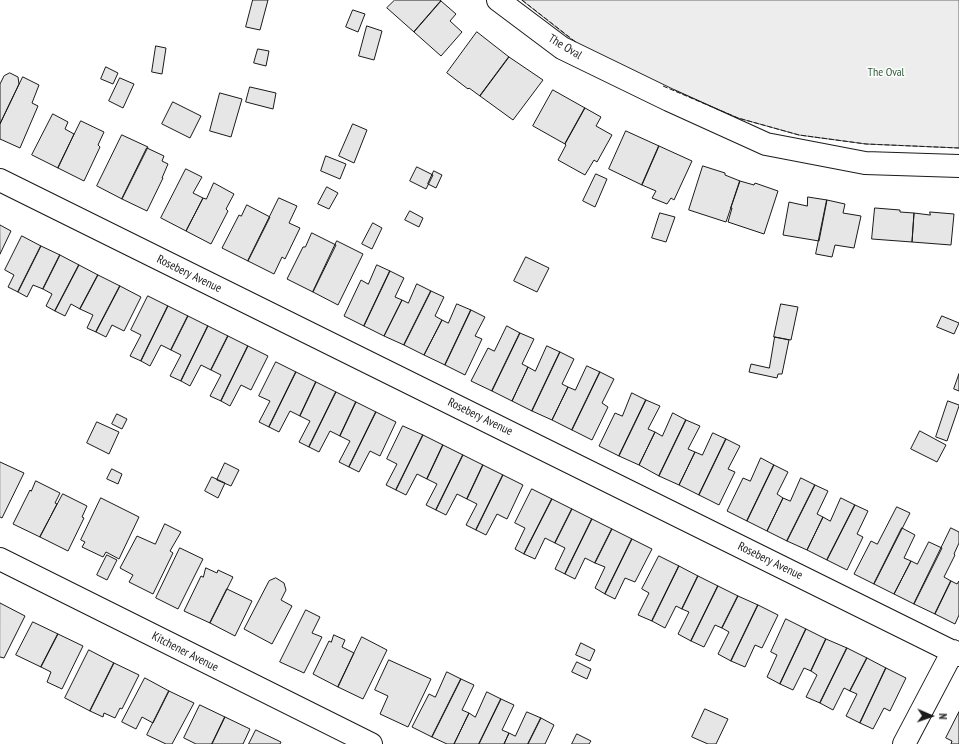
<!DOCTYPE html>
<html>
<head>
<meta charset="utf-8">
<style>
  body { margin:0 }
  #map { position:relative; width:959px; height:744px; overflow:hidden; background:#fff; font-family:"PT Sans Narrow",sans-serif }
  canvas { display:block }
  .north { position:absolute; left:911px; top:696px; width:40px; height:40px; -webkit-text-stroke:3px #fff; paint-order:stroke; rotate:92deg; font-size:11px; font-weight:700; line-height:16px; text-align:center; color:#1a1a1a }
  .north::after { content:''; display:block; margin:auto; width:14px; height:18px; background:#1a1a1a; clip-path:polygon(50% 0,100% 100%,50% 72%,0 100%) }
</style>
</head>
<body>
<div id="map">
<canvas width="959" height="744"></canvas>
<div class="north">N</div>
</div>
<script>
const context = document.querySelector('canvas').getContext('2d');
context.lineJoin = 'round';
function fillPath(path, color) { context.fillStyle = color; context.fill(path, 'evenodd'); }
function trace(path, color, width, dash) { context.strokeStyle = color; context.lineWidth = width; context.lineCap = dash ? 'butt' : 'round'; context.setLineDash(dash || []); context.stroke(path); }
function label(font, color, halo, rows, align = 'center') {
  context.font = font + ' "PT Sans Narrow",sans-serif'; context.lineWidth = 3; context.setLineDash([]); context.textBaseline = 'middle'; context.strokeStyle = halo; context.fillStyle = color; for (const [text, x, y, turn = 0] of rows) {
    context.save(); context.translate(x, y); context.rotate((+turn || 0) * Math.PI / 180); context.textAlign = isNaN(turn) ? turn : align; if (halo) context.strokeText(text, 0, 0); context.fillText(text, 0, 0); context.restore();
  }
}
const built = new Path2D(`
  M522,0H959V148L866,144L799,135L738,118L637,74L575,42Z`);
const building = new Path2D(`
  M253,0H268L260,30L246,27Z
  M395,0H440L441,1L414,32L387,8Z
  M441,1L456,14L450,21L462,32L441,56L414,32Z
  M353,10L365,14L358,32L346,27Z
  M367,26L382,31L374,60L359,56Z
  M477,32L509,57L480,96L469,88L468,89L447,73Z
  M156,46L166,48L162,74L152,72Z
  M258,49L269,51L266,66L254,63Z
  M509,57L543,80L513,120L480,96Z
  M106,67L118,73L113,84L101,79Z
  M10,73L18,77L19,84L0,124V84L4,76Z
  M23,77L39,85L32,103L38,106L20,148L0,139V124Z
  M120,78L134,84L123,108L109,101Z
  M250,87L276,93L273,109L246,102Z
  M553,90L585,108L565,144L533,126Z
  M220,93L242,99L231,137L210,131Z
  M173,102L201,116L190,138L162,124Z
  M585,108L601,117L596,126L612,135L597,162L594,160L585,175L558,160L566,145L565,144Z
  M53,114L68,122L65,129L74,134L58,168L32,155Z
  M81,121L104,132L98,145L100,147L84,181L58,168Z
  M353,124L367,130L354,163L339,156Z
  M626,131L659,146L642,185L609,169Z
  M122,135L148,147L122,199L97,186Z
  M659,146L692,161L674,200L671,198L667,204L652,198L656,191L642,185Z
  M147,148L164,156L162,161L168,164L162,178H163L147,211L122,199Z
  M326,156L346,164L340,179L321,171Z
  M703,166L725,173V175L740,181L726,222L689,210Z
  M417,167L433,175L426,189L410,181Z
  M186,169L202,177L193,193L203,198L186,231L161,218Z
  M434,171L442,175L436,188L428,184Z
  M596,174L607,179L595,207L583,201Z
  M740,181L754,185L755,183L778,191L764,234L728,222L732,208H731Z
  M214,183L234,194L226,209L228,211L211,244L186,231L203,198L206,199Z
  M327,187L338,193L329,209L318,204Z
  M808,197L827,200L819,241L783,235L789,202L807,206Z
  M279,198L297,206L289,223L300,228L285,259L282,257L274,274L248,261Z
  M827,200L845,204L843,213L861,216L854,248L835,245L832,257L816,254Z
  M247,205L270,217L248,261L222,248L239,215L241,216Z
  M875,208L900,210V212L914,213L912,242L872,239Z
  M410,211L423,218L419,227L405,220Z
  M930,212L954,214L951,245L912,242L914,213L930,215Z
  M660,213L675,217L666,242L652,238Z
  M373,223L382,228L372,249L362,244Z
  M0,225L11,231L0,254Z
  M312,233L336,245L313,292L287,279L303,247H305Z
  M22,236L41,246L18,292L8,287L14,275L5,270Z
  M337,241L363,254L338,305L313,292Z
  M41,246L60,255L43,289L33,285L27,297L18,292Z
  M60,255L79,265L55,311L46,306L52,294L43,289Z
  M526,257L549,268L537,292L514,281Z
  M79,265L98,275L80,309L71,304L65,316L55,311Z
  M377,265L390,271L364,326L344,316L361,280L368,284Z
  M390,271L404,278L395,297L402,300L384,336L364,326Z
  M98,275L120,286L96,332L87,328L93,315L80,309Z
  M417,284L431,291L404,345L384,336L402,300L408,303Z
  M120,286L141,297L124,331L112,325L106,337L96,332Z
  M431,291L444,297L435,316L442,320L424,355L404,345Z
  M148,296L168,306L141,361L130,356L141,335L131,330Z
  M457,304L471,310L445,365L424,355L442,320L448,323Z
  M781,304L798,307L791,340L774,337Z
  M168,306L188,316L171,350L161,345L150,366L141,361Z
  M471,310L485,317L475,336L482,339L465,375L445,365Z
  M188,316L208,326L181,381L170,376L181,355L171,350Z
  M942,316L959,323L954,334L937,327Z
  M208,326L228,336L211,370L201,365L190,386L181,381Z
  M507,326L520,333L492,391L471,381L488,348L494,351Z
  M520,333L534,339L522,364L528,367L512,401L492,391Z
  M228,336L248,346L221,401L210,396L221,375L211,370Z
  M775,337L789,340L782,374H778L777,378L749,372L751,364L769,368Z
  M248,346L268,356L251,390L241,385L230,406L221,401Z
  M547,346L560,352L532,411L512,401L528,367L535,371Z
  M560,352L574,359L562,384L568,387L552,420L532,411Z
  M276,362L296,372L269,427L259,422L270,401L259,396Z
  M587,366L600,372L572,430L552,420L568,387L575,390Z
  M296,372L316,382L300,416L290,411L279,432L269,427Z
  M600,372L614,379L602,403L608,407L592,440L572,430Z
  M959,374V391L954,389Z
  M316,382L336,392L309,447L299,442L310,421L300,416Z
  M336,392L356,402L340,436L330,431L319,452L309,447Z
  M632,393L646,400L619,456L599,446L615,413L622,416Z
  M646,400L660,406L648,429L655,432L639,465L619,456Z
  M948,401L959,405V406L947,441L936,437Z
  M356,402L376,412L349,467L339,462L350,441L340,436Z
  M376,412L396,422L380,456L370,451L359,472L349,467Z
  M673,413L686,420L659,476L639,465L655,432L662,436Z
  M117,414L127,419L122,429L112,424Z
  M686,420L700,426L688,449L695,452L679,485L659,476Z
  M97,422L119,432L109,454L87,443Z
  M403,426L423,435L396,490L386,485L397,464L387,459Z
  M920,431L946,445L937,462L911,449Z
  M713,433L726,439L699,495L679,485L695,452L702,455Z
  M423,435L443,445L427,479L417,474L406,495L396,490Z
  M726,439L740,446L728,469L735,472L719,505L699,495Z
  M443,445L463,455L436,510L426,505L437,484L427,479Z
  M463,455L483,465L467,499L457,494L446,515L436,510Z
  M761,458L774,465L747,521L727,511L743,478L750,481Z
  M0,462L24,473L2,518L0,517Z
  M225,463L239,470L231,486L217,480Z
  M483,465L503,475L476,530L466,525L477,504L467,499Z
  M774,465L788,472L777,494L783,498L767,531L747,521Z
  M112,469L122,474L118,484L107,479Z
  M503,475L523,485L507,519L497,514L486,535L476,530Z
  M212,477L225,483L218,498L205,491Z
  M801,478L815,485L787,541L767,531L783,498L790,501Z
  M36,481L60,493L55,503L57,504L40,537L13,524L30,490L31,491Z
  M815,485L828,491L817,514L823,517L807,550L787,541Z
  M532,489L552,499L524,554L515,549L525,528L515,523Z
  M63,494L87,506L82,517L84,518L68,551L40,537Z
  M101,498L139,517L119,559L106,552L103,557L82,547L85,542L81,540Z
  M841,498L855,505L827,560L807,550L823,517L830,521Z
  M552,499L572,509L555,543L545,538L535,559L524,554Z
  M855,505L868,511L857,534L863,537L847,570L827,560Z
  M897,507L910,513L874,584L854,574L871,541L877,544Z
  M572,509L592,519L565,574L555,569L565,548L555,543Z
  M592,519L612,529L595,563L585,558L575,579L565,574Z
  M165,524L181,532L170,551L173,553L153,594L129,582L133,575L120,568L137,536L155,544Z
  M902,528L915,535L904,558L911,561L894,594L874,584Z
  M951,528L959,532V543L954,554L955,555L944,577L951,581L935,614L914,604Z
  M612,529L632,539L605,594L595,588L605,567L595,563Z
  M632,539L652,549L635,582L625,578L615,599L605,594Z
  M929,542L942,548L914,604L894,594L911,561L917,564Z
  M180,548L203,559L178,609L156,598Z
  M107,555L117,560L107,580L97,575Z
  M659,556L679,566L652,621L638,615L649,593L642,589Z
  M679,566L698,576L682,609L676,606L665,628L652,621Z
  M206,568L217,573L218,570L233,577L210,623L184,611L201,576L203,577Z
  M698,576L718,586L691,641L678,634L689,612L682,609Z
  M276,578L284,583L286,590L281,600L292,606L272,644L244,629L269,581Z
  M951,581L957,584L959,581V615L955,624L935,614Z
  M718,586L738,596L722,628L715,625L704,647L691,641Z
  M227,589L252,601L235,636L210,623Z
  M738,596L758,605L731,661L718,654L729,632L722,628Z
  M0,603L25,616L4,658L0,657Z
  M758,605L778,615L762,648L755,645L745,667L731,661Z
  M306,610L320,617L312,633L322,637L304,673L280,662Z
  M786,619L806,629L780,684L767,677L777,655L771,652Z
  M33,622L58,634L41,667L16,655Z
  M806,629L826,639L811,671L804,668L793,690L780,684Z
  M58,634L83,646L62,689L47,682L51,672L41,667Z
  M334,635L345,640L342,647L354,653L338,687L313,674L329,641L331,642Z
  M362,637L387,650L363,699L338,687Z
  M826,639L847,648L820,703L806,697L817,675L811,671Z
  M581,643L595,650L590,661L576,655Z
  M847,648L867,658L850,691L844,688L833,710L820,703Z
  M89,650L114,663L90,711L65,698Z
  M867,658L886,668L860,723L846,716L857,694L850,691Z
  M389,660L431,679L408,727L380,714L388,696L375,690Z
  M577,662L591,669L587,679L572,672Z
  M114,663L139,675L122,709L120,708L115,718L104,713L103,717L90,711Z
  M886,668L906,678L890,711L884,708L873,729L860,723Z
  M447,672L461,679L432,737L412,727L429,694L435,697Z
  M145,678L169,691L153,723L142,717L136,729L122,722Z
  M461,679L474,685L462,710L469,713L454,744H447L432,737Z
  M169,691L194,703L172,744H166L147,735Z
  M487,692L501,699L479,744H454L469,713L475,717Z
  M501,699L514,705L502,730L509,733L504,744H479Z
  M200,705L225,717L212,744H196L184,738Z
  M705,709L728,719L716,744H708L692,737Z
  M527,712L541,718L528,744H504L509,733L515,736Z
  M959,712V744H951L952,741L946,738Z
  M225,717L250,729L243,744H212Z
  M541,718L554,725L545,744H528Z
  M256,730L281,742L280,744H249Z
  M577,734L591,741L589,744H572Z`);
const street = new Path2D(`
  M498,0L562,48L669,100L766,144L865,163L959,166
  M0,180L959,655
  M0,559L371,744
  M904,744L953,651`);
const fence = new Path2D(`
  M522,0L577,43
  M663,86L738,118L799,135L866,144L959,148`);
const streetNames = [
  ["The Oval",565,47,31],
  ["Rosebery Avenue",189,274,26],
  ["Rosebery Avenue",480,417,26],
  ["Rosebery Avenue",770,561,26],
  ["Kitchener Avenue",185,652,27]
];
const parkNames = [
  ["The Oval",886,73]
];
fillPath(built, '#ededed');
trace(built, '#6a6a6a', 1);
fillPath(building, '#e6e6e6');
trace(building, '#1a1a1a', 1);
trace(street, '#1a1a1a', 24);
trace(street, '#fff', 22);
trace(fence, '#1a1a1a', 1, [5, 2]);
label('12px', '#1a1a1a', '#fff', streetNames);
label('12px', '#2b5a34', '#fff', parkNames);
</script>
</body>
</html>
